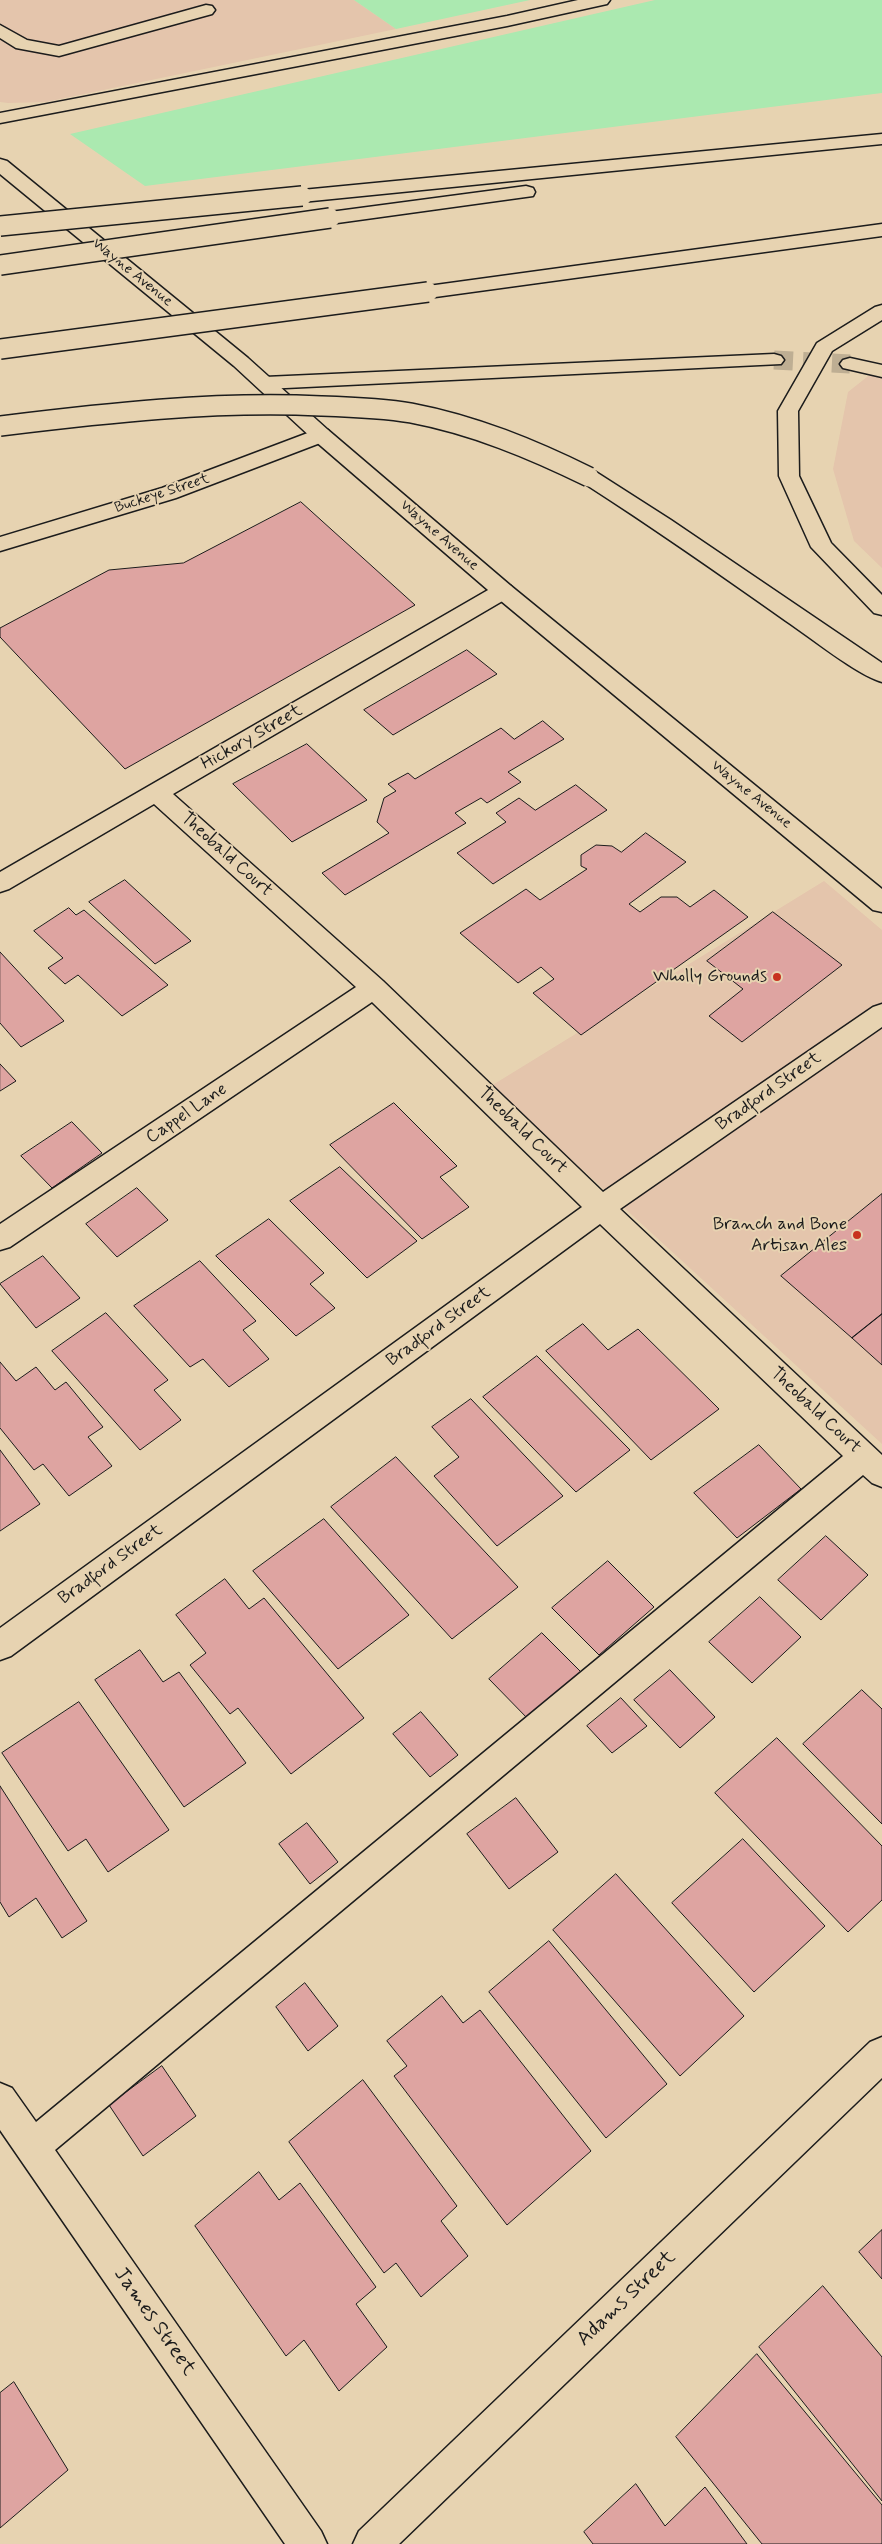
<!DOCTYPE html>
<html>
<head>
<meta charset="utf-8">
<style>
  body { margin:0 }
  canvas { display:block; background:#e7d3b1 }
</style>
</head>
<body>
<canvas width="882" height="2544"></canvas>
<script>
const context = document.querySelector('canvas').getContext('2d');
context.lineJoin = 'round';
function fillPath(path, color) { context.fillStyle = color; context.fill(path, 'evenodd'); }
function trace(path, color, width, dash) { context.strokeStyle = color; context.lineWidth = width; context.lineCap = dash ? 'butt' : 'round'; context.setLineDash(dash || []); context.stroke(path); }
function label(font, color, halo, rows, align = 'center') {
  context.font = font + ' Mynerve,sans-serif'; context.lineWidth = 4; context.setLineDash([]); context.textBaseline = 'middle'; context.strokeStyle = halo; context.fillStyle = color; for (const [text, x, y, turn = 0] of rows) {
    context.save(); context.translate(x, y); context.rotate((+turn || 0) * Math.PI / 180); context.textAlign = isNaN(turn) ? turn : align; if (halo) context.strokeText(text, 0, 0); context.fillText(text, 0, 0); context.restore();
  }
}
const built = new Path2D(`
  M0,0H354L396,29L46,102L8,103L0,102Z
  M882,365V568L854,541L833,469L848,392Z
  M824,881L882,930V1444L491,1086Z`);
const green = new Path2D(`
  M354,0H530L396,29Z
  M655,0H882V93L145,186L70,134Z`);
const building = new Path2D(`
  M301,502L415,605L125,769L0,637V628L109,570L183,563Z
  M467,650L497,674L393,735L364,710Z
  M543,721L564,739L508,772L521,782L487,803L481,798L455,813L466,823L345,895L322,873L389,833L377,822L384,798L396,791L388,784L408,773L415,779L501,728L514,739Z
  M307,744L367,800L292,842L233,784Z
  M576,785L607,810L493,884L457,853L506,822L496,813L519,798L535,810Z
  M646,833L686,862L629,904L640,912L661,897H677L690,907L714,890L748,917L581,1035L533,993L554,979L541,967L518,983L460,933L526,889L540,900L587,869L581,866V855L596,845L612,846L621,852Z
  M125,880L191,941L155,964L89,902Z
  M69,908L76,915L84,910L168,985L122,1016L78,975L65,984L48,968L63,958L34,931Z
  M773,912L842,965L742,1042L709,1016L743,989L707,961Z
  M0,952L64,1021L21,1047L0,1023Z
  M0,1064L16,1081L0,1091Z
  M394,1103L457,1166L440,1177L469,1207L422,1239L330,1145Z
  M72,1122L102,1153L52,1188L21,1156Z
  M340,1167L417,1241L367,1278L290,1201Z
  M137,1188L168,1220L117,1257L86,1224Z
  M882,1194V1314L852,1338L781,1276Z
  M269,1219L324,1273L310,1284L335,1308L296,1336L216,1256Z
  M43,1256L80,1298L36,1328L0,1284Z
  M200,1261L256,1321L243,1330L269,1359L229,1387L203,1359L190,1367L134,1306Z
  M106,1313L168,1380L154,1390L181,1420L140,1450L52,1351Z
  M882,1314V1365L852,1338Z
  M583,1324L608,1350L638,1329L719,1409L651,1460L546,1351Z
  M537,1356L630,1450L576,1492L483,1397Z
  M0,1362L16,1381L36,1367L55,1390L66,1382L103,1427L88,1437L112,1466L69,1496L43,1464L34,1470L0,1428Z
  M471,1399L563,1496L497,1546L434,1476L459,1457L432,1427Z
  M759,1445L801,1489L737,1538L694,1493Z
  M0,1450L40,1504L0,1531Z
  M396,1457L518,1587L452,1639L331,1507Z
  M324,1519L409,1615L338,1669L253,1571Z
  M826,1536L868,1575L821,1620L778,1580Z
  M608,1561L654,1607L599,1655L552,1608Z
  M225,1579L249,1609L264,1598L364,1718L291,1774L238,1708L230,1714L190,1665L206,1653L176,1615Z
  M760,1597L801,1637L752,1683L709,1642Z
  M542,1633L583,1674L530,1721L489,1679Z
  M140,1650L163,1682L179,1672L246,1763L184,1807L95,1680Z
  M670,1670L715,1717L680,1748L634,1700Z
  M862,1690L882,1709V1824L803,1744Z
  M621,1698L647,1726L612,1753L587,1726Z
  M79,1702L169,1830L108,1872L86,1839L68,1851L2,1753Z
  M421,1712L458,1755L430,1777L393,1734Z
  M777,1738L882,1846V1900L848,1932L715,1793Z
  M0,1786L87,1921L62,1938L36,1898L9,1917L0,1902Z
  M516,1798L558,1852L509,1889L467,1834Z
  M307,1823L338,1862L310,1884L279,1844Z
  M743,1839L825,1926L754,1992L672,1903Z
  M616,1874L744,2016L680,2076L553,1930Z
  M549,1941L667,2084L606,2138L489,1992Z
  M305,1983L338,2026L308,2051L276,2007Z
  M442,1996L463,2023L480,2010L591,2151L507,2225L394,2076L407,2066L387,2041Z
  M162,2066L196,2116L143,2156L109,2105Z
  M363,2080L457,2206L441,2221L468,2256L421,2297L396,2263L384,2273L289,2142Z
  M259,2172L279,2200L300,2183L376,2287L356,2304L387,2347L339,2391L304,2340L286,2356L195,2226Z
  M882,2230V2279L859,2252Z
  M823,2286L882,2357V2501L759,2347Z
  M757,2354L882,2505V2544H762L676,2437Z
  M14,2382L68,2470L0,2528V2393Z
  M636,2484L665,2526L705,2487L747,2544H593L584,2532Z`);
const minorTunnel = new Path2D(`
  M774,360L850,364`);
const minor = new Path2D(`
  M206,5L212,6L215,10L212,14L59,56L16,48L0,38V25L27,40L59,46Z
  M774,354L781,356L784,360L781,364L265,389L258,387L255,383L258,379L265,377Z
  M850,358L882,365V377L843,368L840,364L843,360Z
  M321,428L328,430L331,435L328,440L176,498L0,551V537L162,488Z
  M503,584L511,586L514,591L511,596L173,794L383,981L603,1192L873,1007L882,1004V1027L620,1209L882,1455V1487L872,1483L863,1475L55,2150L321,2531L327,2544H285L0,2130V2083L12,2088L36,2122L843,1456L600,1224L11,1656L0,1660V1628L582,1207L372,1002L10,1247L0,1250V1224L356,987L154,804L9,889L0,892V872L495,586Z
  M882,2037V2078L399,2544H353L359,2531L870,2042Z`);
const major = new Path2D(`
  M0,159L7,161L248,358L328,430L511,586L882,889V912L873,910L495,596L314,440L234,366L0,174Z`);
const highway = new Path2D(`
  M578,0H610L607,4L507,26L0,123V113L507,16Z
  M882,134V144L302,202L295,200L293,196L295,192L302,190Z
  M526,186L533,188L535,192L533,196L330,224L323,222L321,218L323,214L330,212Z
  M882,224V236L428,298L421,296L418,292L421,288L428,286Z
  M882,305V320L832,351L798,411L799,476L831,543L882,595V615L874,613L811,547L779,476L778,411L817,343L875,307Z
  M589,470L596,472L671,520L882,663V682C857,675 810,637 786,621C718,573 651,526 582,482L579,477L582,472Z`);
const highwayBridge = new Path2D(`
  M0,226L302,196
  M0,265L330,218
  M0,349L428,292
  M0,426C107,413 213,401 321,406C351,407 382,408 411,413C474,425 532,449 589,477`);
const markers = [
  [777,977,5,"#c8321e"],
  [857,1235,5,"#c8321e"]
];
const farStreetnames = [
  ["Wayne Avenue",132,273,39],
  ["Buckeye Street",162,494,-18],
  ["Wayne Avenue",439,536,41],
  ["Wayne Avenue",751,795,39]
];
const streetNames = [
  ["Hickory Street",252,738,-30],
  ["Theobald Court",226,855,42],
  ["Bradford Street",769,1092,-35],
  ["Cappel Lane",187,1114,-34],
  ["Theobald Court",522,1131,44],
  ["Bradford Street",439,1327,-36],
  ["Theobald Court",815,1411,43],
  ["Bradford Street",111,1565,-36]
];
const poiNames = [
  ["Wholly Grounds",767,977],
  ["Branch and Bone",847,1225],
  ["Artisan Ales",847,1246]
];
const nearStreetnames = [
  ["Adams Street",627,2299,-44],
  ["James Street",154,2322,55]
];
fillPath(built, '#e4c5ac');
fillPath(green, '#abe9b0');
fillPath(building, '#dea4a1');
trace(building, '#1c1c1c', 1);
trace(minorTunnel, '#beae93', 19, [19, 10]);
trace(minor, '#1c1c1c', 3);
trace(major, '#1c1c1c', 3);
trace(highway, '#1c1c1c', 3);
fillPath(minor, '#e7d3b1');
fillPath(major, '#e7d3b1');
fillPath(highway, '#e7d3b1');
trace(highwayBridge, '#1c1c1c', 22, []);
trace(highwayBridge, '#e7d3b1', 19);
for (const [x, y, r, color] of markers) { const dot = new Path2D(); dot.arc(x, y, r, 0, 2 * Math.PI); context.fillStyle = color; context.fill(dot); trace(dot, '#e7d3b1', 2); }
label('15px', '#1c1c1c', '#e7d3b1', farStreetnames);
label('18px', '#1c1c1c', '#e7d3b1', streetNames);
label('18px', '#1c1c1c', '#e7d3b1', poiNames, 'right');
label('21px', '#1c1c1c', '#e7d3b1', nearStreetnames);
</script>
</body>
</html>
